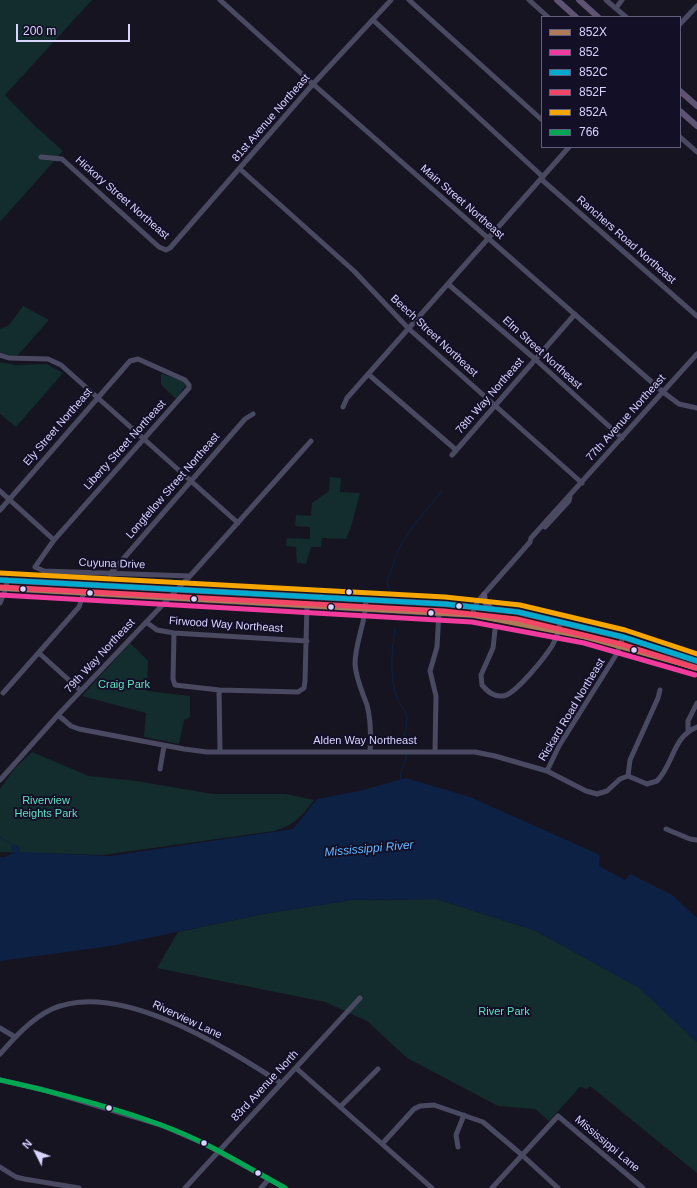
<!DOCTYPE html>
<html>
<head>
<meta charset="utf-8">
<style>
  body { margin:0 }
  #map { position:relative; width:697px; height:1188px; overflow:hidden; background:#161421; font-family:Helvetica,sans-serif }
  canvas { display:block }
  .legend { position:absolute; left:541px; top:16px; width:140px; height:132px; box-sizing:border-box; background:#130f26; border:1px solid #625e7d; margin:0; padding:5px 7px; list-style:none; font-size:12px; color:#d9d4ff }
  .legend li { display:flex; align-items:center; gap:8px; height:20px }
  .legend b { width:20px; border:1px solid #625e7d }
  .north { position:absolute; left:16px; top:1132px; width:40px; height:40px; -webkit-text-stroke:3px #130f26; paint-order:stroke; rotate:312deg; font-size:11px; font-weight:700; line-height:16px; text-align:center; color:#d9d4ff }
  .north::after { content:''; display:block; margin:auto; width:14px; height:18px; background:#d9d4ff; clip-path:polygon(50% 0,100% 100%,50% 72%,0 100%) }
  .scale { position:absolute; left:16px; top:24px; width:114px; height:18px; box-sizing:border-box; border:2px solid #d9d4ff; border-top:0; padding-left:5px; font-size:12px; line-height:14px; white-space:nowrap; color:#d9d4ff; -webkit-text-stroke:3px #130f26; paint-order:stroke }
</style>
</head>
<body>
<div id="map">
<canvas width="697" height="1188"></canvas>
<ul class="legend">
<li><b style="height:5px;background:#b07c57"></b>852X</li>
<li><b style="height:5px;background:#f13a9d"></b>852</li>
<li><b style="height:5px;background:#00a9ce"></b>852C</li>
<li><b style="height:5px;background:#f34667"></b>852F</li>
<li><b style="height:5px;background:#f7a600"></b>852A</li>
<li><b style="height:5px;background:#00a651"></b>766</li>
</ul>
<div class="north">N</div>
<div class="scale">200 m</div>
</div>
<script>
const context = document.querySelector('canvas').getContext('2d');
context.lineJoin = 'round';
function fillPath(path, color) { context.fillStyle = color; context.fill(path, 'evenodd'); }
function trace(path, color, width, dash) { context.strokeStyle = color; context.lineWidth = width; context.lineCap = dash ? 'butt' : 'round'; context.setLineDash(dash || []); context.stroke(path); }
function label(font, color, halo, rows, align = 'center') {
  context.font = font + ' Helvetica,sans-serif'; context.lineWidth = 4; context.setLineDash([]); context.textBaseline = 'middle'; context.strokeStyle = halo; context.fillStyle = color; for (const [text, x, y, turn = 0] of rows) {
    context.save(); context.translate(x, y); context.rotate((+turn || 0) * Math.PI / 180); context.textAlign = isNaN(turn) ? turn : align; if (halo) context.strokeText(text, 0, 0); context.fillText(text, 0, 0); context.restore();
  }
}
const green = new Path2D(`
  M0,0H92L5,95L35,126L63,151L0,222Z
  M23,306L49,320L18,355L12,356L0,352V329L9,325Z
  M0,362L16,365L47,364L63,373L16,427L0,414Z
  M163,374L185,382L186,385L176,399L161,385V375Z
  M330,477L341,478L340,492L360,493L351,527L346,539L322,538L321,547H311L306,564L297,563L296,547L286,546L287,538L310,539V527L295,526L296,515L311,516L312,503L329,491Z
  M130,643L148,661L147,691L190,696V717L184,720L179,744L144,737L146,713L82,696Z
  M32,752L89,776L136,781L213,794H286L314,800C300,818 296,824 274,831L103,855L0,852V789L14,769Z
  M437,899L536,931L640,988L697,1042V1173L590,1086L587,1089L580,1087L549,1121L535,1109L498,1106L407,1058L367,1021L325,1002L157,968L178,932L263,914L351,900Z`);
const water = new Path2D(`
  M406,778L470,797L600,855L599,866L625,880L630,874L672,895L697,918V1042L639,988L536,931L437,899L351,900L263,914L110,946L0,961V857H5L13,853L11,846L14,844L19,847L20,852L110,856L293,829L317,799L359,791Z`);
const stream = new Path2D(`
  M390,593L387,581L400,546L414,525L442,491
  M395,629C392,649 390,668 394,688C399,713 413,704 404,737L407,745
  M401,780L400,775L407,754
  M0,837L12,845`);
const minor = new Path2D(`
  M220,0L313,84L663,392L679,404L697,408
  M409,0L542,120
  M529,0L548,17
  M606,0L626,17
  M616,8L622,0
  M373,20L543,177
  M680,24L697,6
  M680,137L697,152
  M41,157L62,159L159,247L166,250L170,248L313,84L391,0
  M240,169L354,271L408,328L582,483
  M541,179L697,316
  M448,284L535,359L622,438
  M0,355L9,358L48,359L61,365L238,523
  M368,374L455,449
  M343,407L347,398L569,147
  M452,455L575,314
  M0,491L54,540
  M0,510L130,361L138,359L185,380L189,385V388L54,540L35,567L44,571L190,576
  M545,527L569,501L570,497
  M110,574L245,419L253,414
  M366,600C366,622 355,642 355,664C356,679 362,691 367,705C371,720 371,736 370,752
  M0,603L6,588L7,580
  M473,615L474,608L478,601L530,542L531,538L697,354
  M146,622L157,630L174,633L307,641
  M495,630L493,648L481,675L482,685C488,692 494,697 503,696C515,695 545,657 552,646C556,639 559,630 560,622
  M174,633L173,679L175,685L219,690L298,692L304,688L305,681L307,605
  M39,653L81,691
  M219,690L220,751
  M3,693L79,607L84,592
  M58,715L71,726L79,729L184,749L207,752H475L495,756L547,771L586,791L597,794L607,791L620,779L628,776L647,784L657,781C674,764 672,737 697,727
  M688,731V721L697,703
  M435,751L436,696L430,671L437,647L439,612
  M160,769L164,746
  M547,771L559,746L616,655L623,637
  M628,776L630,760L658,698L660,690
  M0,780L58,715L190,576L311,441
  M666,829L690,839L697,840
  M0,1028L15,1037
  M0,1054C15,1037 31,1019 52,1009C119,979 226,1048 281,1083
  M296,1068L432,1188
  M0,1080L41,1089L161,1125L205,1144L285,1188
  M340,1107L378,1069
  M382,1144L414,1109L420,1106L434,1105L483,1122L522,1155L558,1188
  M458,1147L456,1135L464,1115
  M0,1167L16,1177L24,1179L79,1188
  M185,1188L360,998
  M261,1188L269,1179
  M492,1188L558,1116L643,1188`);
const major = new Path2D(`
  M557,0L576,17
  M579,0L598,17
  M680,91L697,106
  M680,111L697,126
  M0,580L445,604L518,612L623,637L697,661
  M0,588L473,615C550,626 623,644 697,668
  M484,595L485,602L491,609`);
const bus1 = new Path2D(`
  M0,588L473,615L586,637L697,668`);
const bus2 = new Path2D(`
  M0,595L472,622L584,643L695,675`);
const bus3 = new Path2D(`
  M0,580L445,604L518,612L623,637L697,661`);
const bus4 = new Path2D(`
  M0,587L444,611L517,619L621,644L695,668`);
const bus5 = new Path2D(`
  M0,573L445,597L520,605L625,630L697,654`);
const bus6 = new Path2D(`
  M0,1080C54,1092 109,1106 161,1125C204,1140 245,1166 285,1188`);
const markers = [
  [23,589,3.5,"#d9d4ff"],
  [349,592,3.5,"#d9d4ff"],
  [90,593,3.5,"#d9d4ff"],
  [194,599,3.5,"#d9d4ff"],
  [459,606,3.5,"#d9d4ff"],
  [331,607,3.5,"#d9d4ff"],
  [431,613,3.5,"#d9d4ff"],
  [634,650,3.5,"#d9d4ff"],
  [109,1108,3.5,"#d9d4ff"],
  [204,1143,3.5,"#d9d4ff"],
  [258,1173,3.5,"#d9d4ff"]
];
const streetNames = [
  ["81st Avenue Northeast",271,118,-49],
  ["Hickory Street Northeast",122,198,41],
  ["Main Street Northeast",462,202,41],
  ["Ranchers Road Northeast",626,240,41],
  ["Beech Street Northeast",434,336,43],
  ["Elm Street Northeast",542,353,42],
  ["78th Way Northeast",490,396,-49],
  ["77th Avenue Northeast",626,418,-48],
  ["Ely Street Northeast",58,427,-49],
  ["Liberty Street Northeast",125,445,-48],
  ["Longfellow Street Northeast",173,486,-49],
  ["Cuyuna Drive",112,564,2],
  ["Firwood Way Northeast",226,625,4],
  ["79th Way Northeast",100,656,-47],
  ["Rickard Road Northeast",572,710,-59],
  ["Alden Way Northeast",365,741],
  ["Riverview Lane",187,1020,25],
  ["83rd Avenue North",265,1086,-47],
  ["Mississippi Lane",607,1144,40]
];
const parkNames = [
  ["Craig Park",124,685],
  ["Riverview",46,801],
  ["Heights Park",46,814],
  ["River Park",504,1012]
];
const waterNames = [
  ["Mississippi River",369,849,-5]
];
fillPath(green, '#132c2d');
fillPath(water, '#0d2144');
trace(stream, '#0d2144', 1);
trace(minor, '#4a4962', 5);
trace(major, '#5e5373', 6);
trace(bus1, '#b07c57', 5);
trace(bus2, '#f13a9d', 5);
trace(bus3, '#00a9ce', 5);
trace(bus4, '#f34667', 5);
trace(bus5, '#f7a600', 5);
trace(bus6, '#00a651', 5);
for (const [x, y, r, color] of markers) { const dot = new Path2D(); dot.arc(x, y, r, 0, 2 * Math.PI); context.fillStyle = color; context.fill(dot); trace(dot, '#130f26', 1.5); }
label('11px', '#d9d4ff', '#130f26', streetNames);
label('11px', '#5fe0c0', '#130f26', parkNames);
label('italic 12px', '#62b6ff', '#130f26', waterNames);
</script>
</body>
</html>
